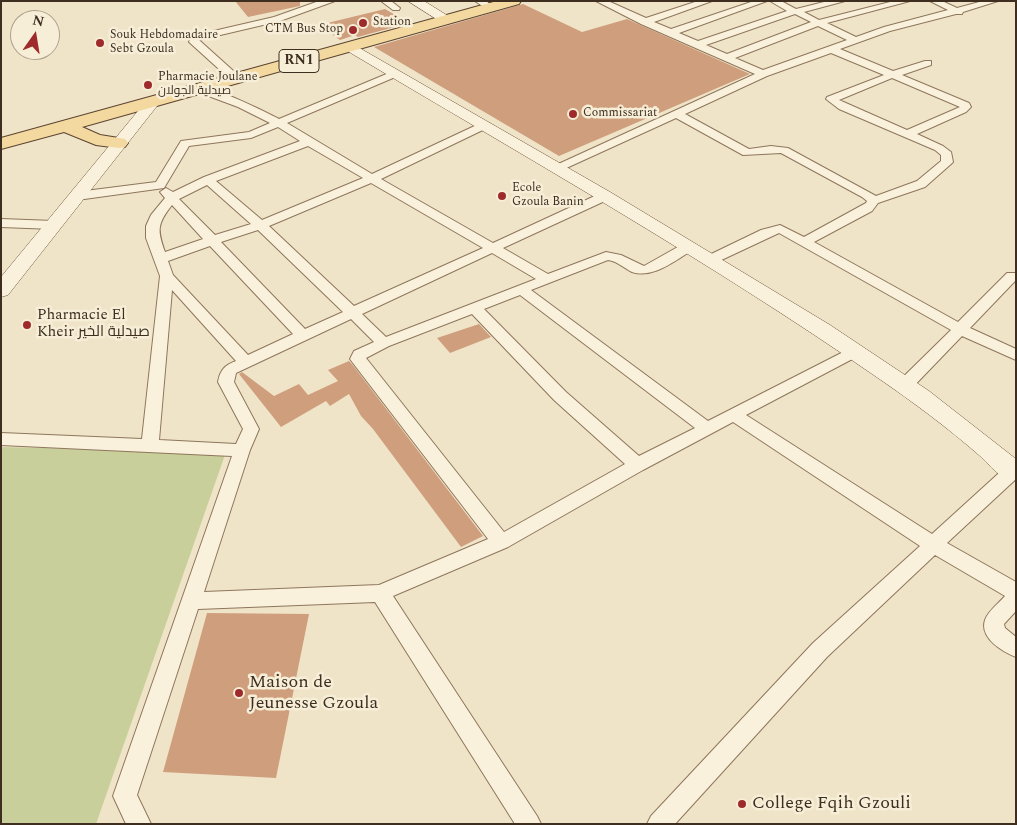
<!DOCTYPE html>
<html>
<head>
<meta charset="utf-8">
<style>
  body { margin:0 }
  #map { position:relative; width:1017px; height:825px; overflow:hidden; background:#f0e4c8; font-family:Spectral,serif }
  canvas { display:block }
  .frame { position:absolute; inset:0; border:2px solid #3d2e20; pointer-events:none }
  .north { position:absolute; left:10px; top:10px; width:50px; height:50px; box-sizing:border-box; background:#f7eed8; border:1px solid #ada18e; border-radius:50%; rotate:13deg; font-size:14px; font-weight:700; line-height:20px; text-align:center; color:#3d2e20 }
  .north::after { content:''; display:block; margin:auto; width:18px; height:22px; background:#9e2a2b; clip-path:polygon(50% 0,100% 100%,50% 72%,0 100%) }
</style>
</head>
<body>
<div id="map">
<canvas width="1017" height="825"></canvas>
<div class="frame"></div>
<div class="north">N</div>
</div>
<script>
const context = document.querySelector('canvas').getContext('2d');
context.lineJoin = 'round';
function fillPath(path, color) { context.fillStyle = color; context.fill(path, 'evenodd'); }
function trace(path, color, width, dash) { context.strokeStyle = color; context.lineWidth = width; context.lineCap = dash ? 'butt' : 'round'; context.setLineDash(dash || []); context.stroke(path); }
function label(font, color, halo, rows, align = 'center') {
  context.font = font + ' Spectral,Cairo,serif'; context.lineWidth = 5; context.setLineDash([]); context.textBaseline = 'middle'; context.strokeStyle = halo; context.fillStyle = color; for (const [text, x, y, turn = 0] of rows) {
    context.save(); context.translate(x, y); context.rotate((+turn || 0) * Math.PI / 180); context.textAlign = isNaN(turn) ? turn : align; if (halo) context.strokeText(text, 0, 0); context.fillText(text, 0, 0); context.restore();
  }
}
const green = new Path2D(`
  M1,447L226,452L96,824H1Z`);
const building = new Path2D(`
  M235,1H300V6L248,17Z
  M523,4L582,32L627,19L750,74L559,156L374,47Z
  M385,9L409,23L358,37L355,35L340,40L319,25Z
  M479,324L491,337L450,353L437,338Z
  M349,361L352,364L483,536L461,547L373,429L361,416L349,394L330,406L326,401L281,427L239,374L242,372L274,396L299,384L308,395L338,381L328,370Z
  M207,613L309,614L276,778L163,772Z`);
const street = new Path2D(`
  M319,1H335L280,21L199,40L239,76V80H231L189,42L192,36L274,17Z
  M381,1H391L400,8L399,10H393Z
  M475,1H486L495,8L494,10H488Z
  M596,1H608L646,18L698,1H712L654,22L671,29L754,1H767L679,33L698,41L787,11L770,1H781L796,9L828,1H845L804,12L819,20L894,1H910L827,23L856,37L884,27L948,10L930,1H942L957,8L983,1H998L963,12L962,14H956L890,31L840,49L893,71L925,61H931V65L902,75L969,103L971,107L966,112L917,134L943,146L951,152L953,162L951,164L925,187L878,203L872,211L814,242L958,322L1007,273H1016V280L970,328L1016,349V360L962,336L910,390L904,391L898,390L896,386L898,382L951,330L779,233L715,263H705L703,260L705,257L761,230L780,225L804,237L866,203L867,201L862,197L781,153L743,155L676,118L562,170H554L552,168L554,166L755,74L641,24ZM795,14L811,22L727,54L706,45ZM818,26L847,40L763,70L735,58ZM831,53L884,75L827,97L826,99L839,109L935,150L941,155V161L917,181L876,196L788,148L771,146L749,149L685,114L767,76ZM892,78L960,107L907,130L839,100Z
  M396,70L401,73L400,75L287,123L372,174L481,123H489L490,125L489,127L381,179L493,243L599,194H607L609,197L607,200L503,248L548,274L606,252L621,255L644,266L683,244H693L695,247L693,250C675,260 654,279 632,272C624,268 617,261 608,260L531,290L708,421L855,346L860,347L863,351L860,355L746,415L932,534L1010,463L1016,462V479L947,543L1016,582V611L1004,624L1005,628L1016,637V657C1003,652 979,638 985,620C988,611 999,603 1005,596L935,555L827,657L675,824H647L651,816L813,643L920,546L733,422L643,470L508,547L393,596L537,816L541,824H515L375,602L198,609L137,795L151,824H126L113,796L232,456L1,445V433L142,439L160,276L146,238V226L151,215L165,198L160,192L166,188L173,192L204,177L300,141L278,127L251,138L189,146L164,188L77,200L71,196L77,192L156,182L181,141L249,132L270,123L238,107L195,91L194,89L195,87C210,84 264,111 279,119ZM308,146L363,178L262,220L216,181ZM371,183L483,248L354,306L269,226ZM207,185L251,224L215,235L179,199ZM172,205L203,239L165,252C157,230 157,224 172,205ZM258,230L343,312L305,329L221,242ZM210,246L293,334L248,355L173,275L168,261ZM492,253L536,279L386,337L362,314ZM172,290L236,361C225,365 220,370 218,382L243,429L236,444L159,440ZM520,295L695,428L639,456L566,392L484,309ZM472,314L554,400L625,464L504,532L366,358L389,346ZM351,319L374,342L354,351L350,359L353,363L488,539L379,585L204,592L250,450L259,429L234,382L236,373Z
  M1,219L54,221L60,225L54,229L1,227Z`);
const secondary = new Path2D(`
  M408,1H424L453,19L446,23L441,22Z
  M349,42L610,192L830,325L929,391L1016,459V480C1002,482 990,465 980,456C948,428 913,402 878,378C706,259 524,156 344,49L342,46Z
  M152,98L157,100L160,103L157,106L8,295L1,297V277L147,100Z`);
const primary = new Path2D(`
  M497,1H521L519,4L82,127L100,135L125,139L128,143L125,147L119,148L96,145L64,132L1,149V138Z`);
const markers = [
  [363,23,5,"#9e2a2b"],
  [353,30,5,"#9e2a2b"],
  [100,43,5,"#9e2a2b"],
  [148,85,5,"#9e2a2b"],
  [573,114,5,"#9e2a2b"],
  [502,196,5,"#9e2a2b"],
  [27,325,5,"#9e2a2b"],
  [239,693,5,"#9e2a2b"],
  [742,804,5,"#9e2a2b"]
];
const farPoinames = [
  ["Station",373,23],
  ["CTM Bus Stop",343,30,"right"],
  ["Souk Hebdomadaire",110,36],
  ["Sebt Gzoula",110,50],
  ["Pharmacie Joulane",158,78],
  ["صيدلية الجولان",158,92],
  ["Commissariat",583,114],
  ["Ecole",512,189],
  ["Gzoula Banin",512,203]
];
const shields = [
  [299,61,40]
];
const shieldNames = [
  ["RN1",299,61]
];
const poiNames = [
  ["Pharmacie El",37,316],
  ["Kheir صيدلية الخير",37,333]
];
const nearPoinames = [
  ["Maison de",249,683],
  ["Jeunesse Gzoula",249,704],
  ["College Fqih Gzouli",752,804]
];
fillPath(green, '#c9cf9b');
fillPath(building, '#cf9f7d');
trace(street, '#8d765c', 2);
trace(secondary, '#6f573f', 1);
trace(primary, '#5b4430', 2);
fillPath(street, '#faf1dc');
fillPath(secondary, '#faf1dc');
fillPath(primary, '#f3d9a0');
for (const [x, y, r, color] of markers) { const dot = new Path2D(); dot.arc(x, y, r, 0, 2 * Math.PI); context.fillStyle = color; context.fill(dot); trace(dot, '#f7eed8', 2); }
label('12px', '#3d2e20', '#f7eed8', farPoinames, 'left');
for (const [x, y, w] of shields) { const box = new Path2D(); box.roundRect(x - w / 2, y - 11.5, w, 23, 4); context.fillStyle = '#f7eed8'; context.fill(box); trace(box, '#3d2e20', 1); }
label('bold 14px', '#3d2e20', null, shieldNames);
label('15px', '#3d2e20', '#f7eed8', poiNames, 'left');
label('18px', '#3d2e20', '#f7eed8', nearPoinames, 'left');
</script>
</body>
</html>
